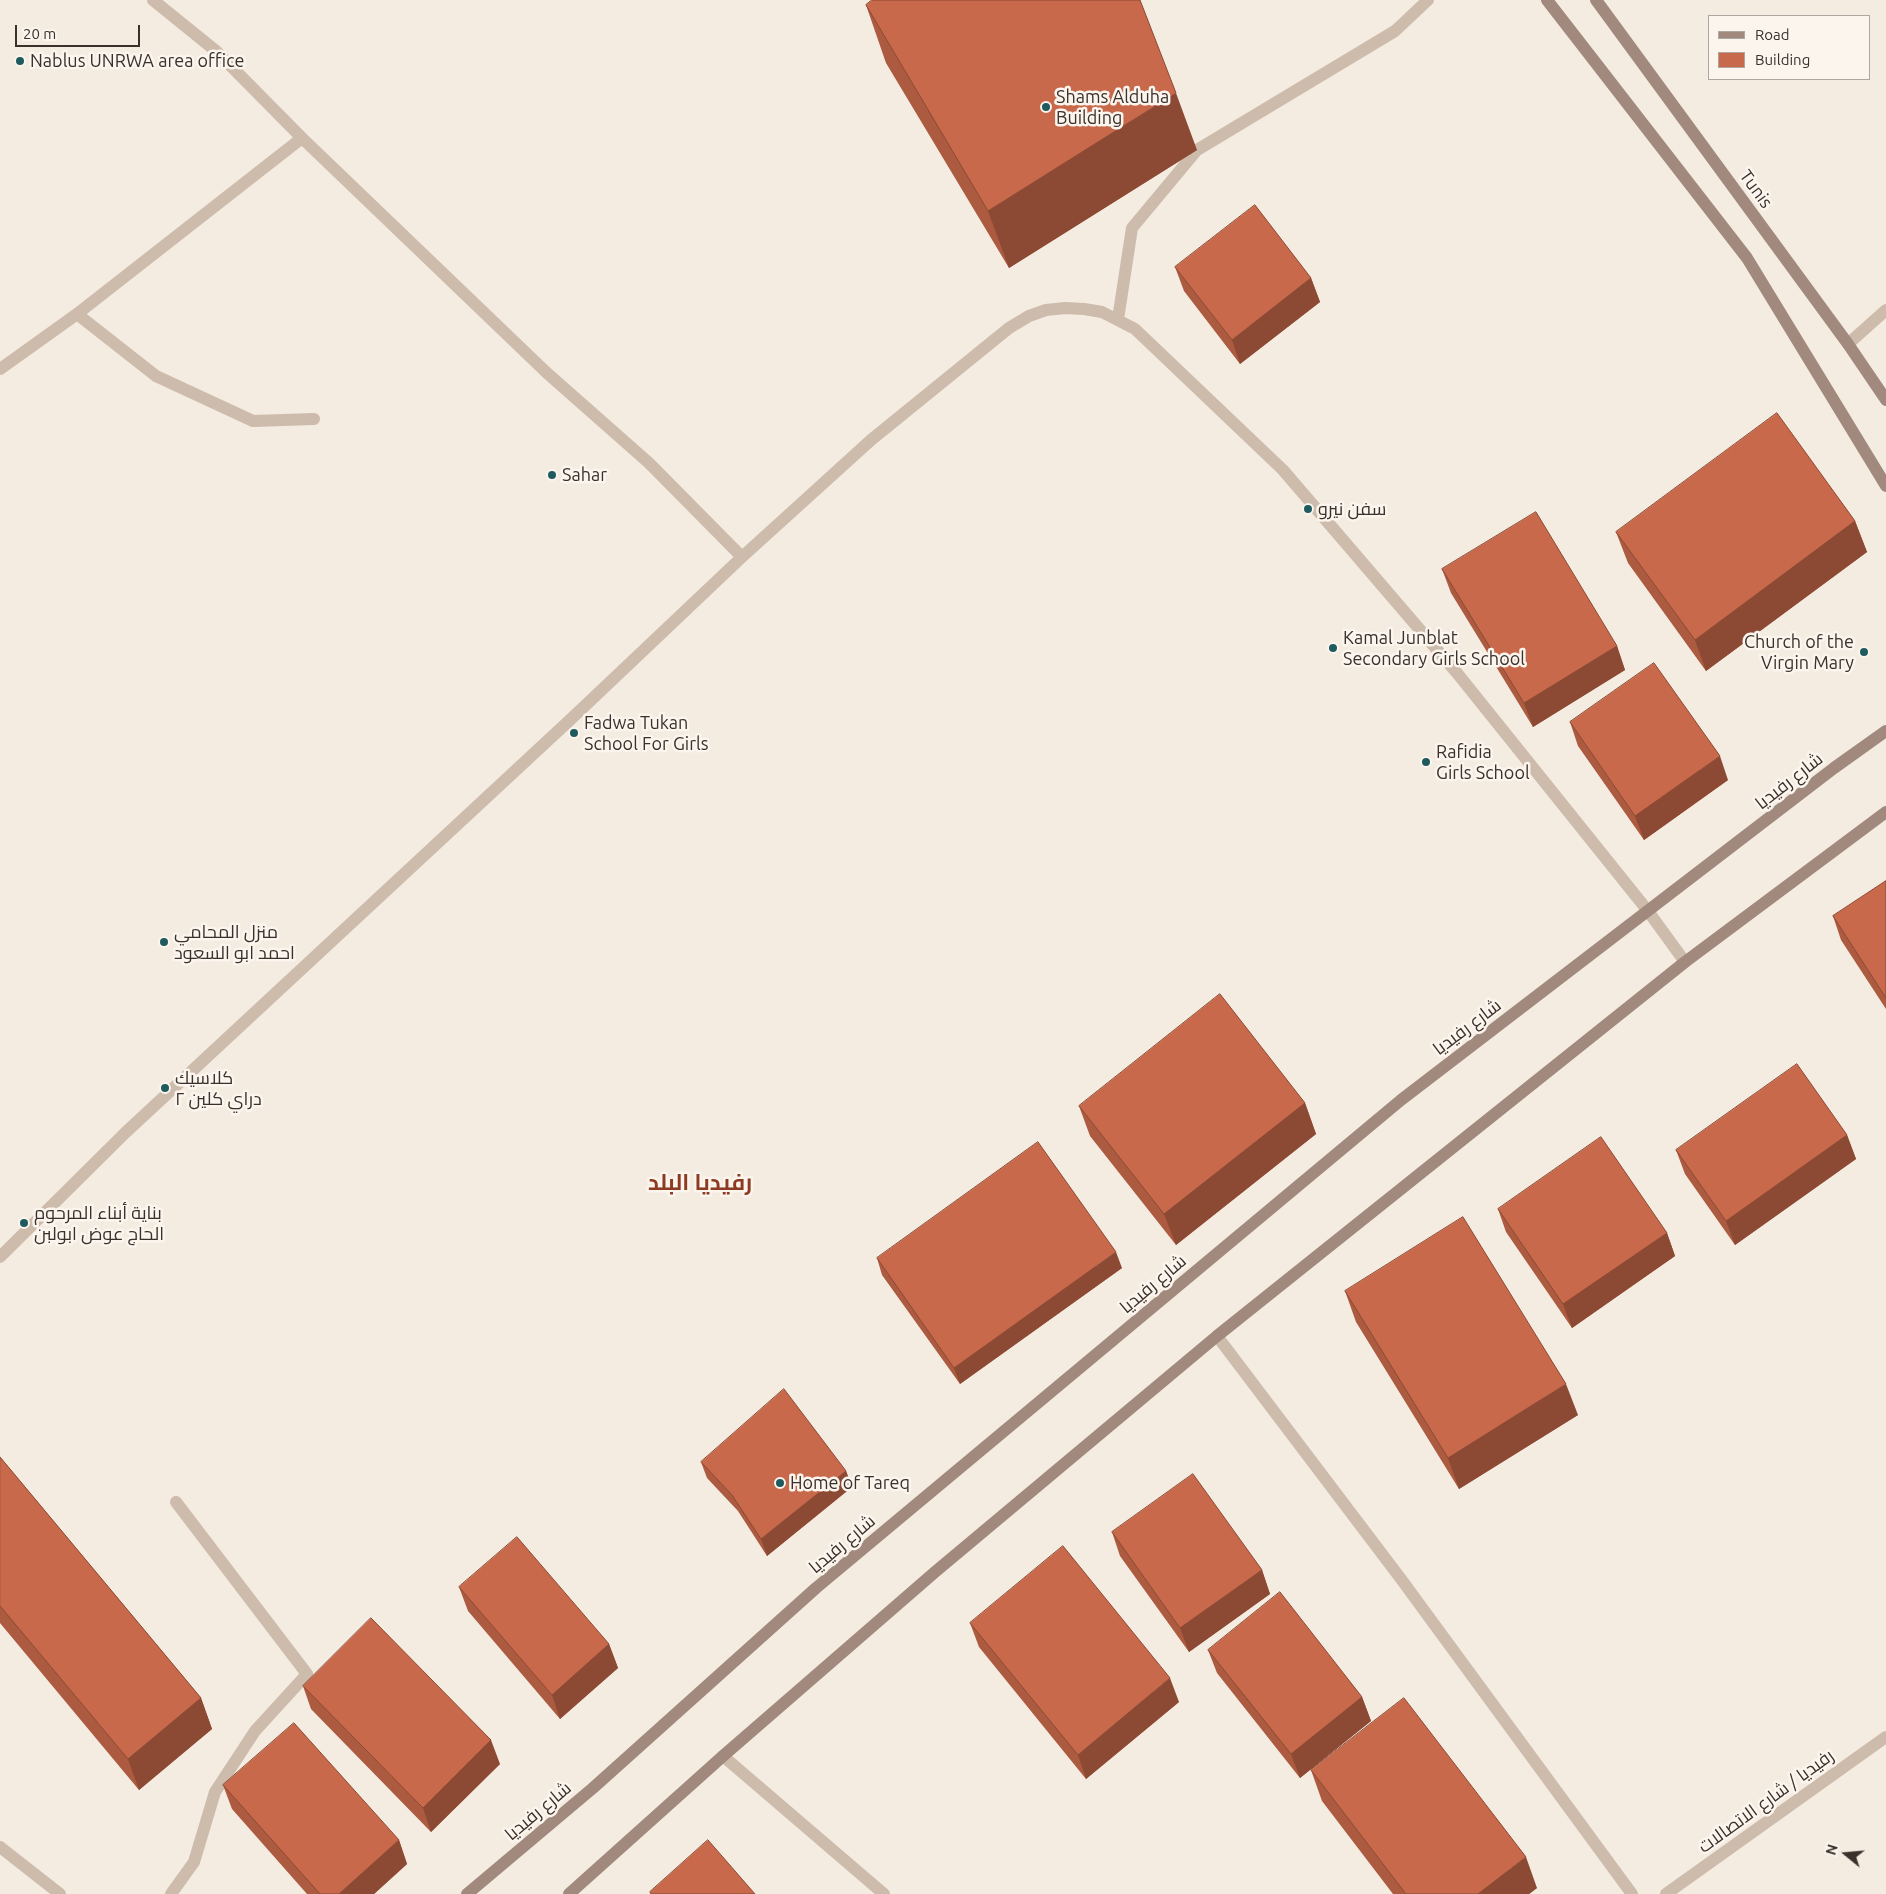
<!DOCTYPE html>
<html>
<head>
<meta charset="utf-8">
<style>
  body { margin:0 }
  #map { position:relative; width:1886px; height:1894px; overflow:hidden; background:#f4ebe1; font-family:Ubuntu,sans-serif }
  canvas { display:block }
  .legend { position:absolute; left:1708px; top:15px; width:162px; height:65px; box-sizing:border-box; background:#fbf5ee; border:1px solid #aea6a0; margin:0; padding:6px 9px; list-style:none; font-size:15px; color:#3b302b }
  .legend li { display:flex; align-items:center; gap:10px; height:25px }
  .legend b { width:25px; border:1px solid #aea6a0 }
  .north { position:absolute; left:1821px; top:1829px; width:50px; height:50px; -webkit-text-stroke:4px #fbf5ee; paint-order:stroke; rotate:287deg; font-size:14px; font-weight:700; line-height:20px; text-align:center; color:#3b302b }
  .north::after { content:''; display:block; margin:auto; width:18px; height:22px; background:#3b302b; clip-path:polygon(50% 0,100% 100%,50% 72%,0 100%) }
  .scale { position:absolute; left:15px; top:25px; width:125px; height:22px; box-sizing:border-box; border:2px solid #3b302b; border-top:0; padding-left:6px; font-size:15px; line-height:18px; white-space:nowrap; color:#3b302b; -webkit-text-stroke:4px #fbf5ee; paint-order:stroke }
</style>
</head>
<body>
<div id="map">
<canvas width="1886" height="1894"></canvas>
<ul class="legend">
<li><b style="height:6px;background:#a18a7d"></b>Road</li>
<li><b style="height:14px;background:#c8694b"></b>Building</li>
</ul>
<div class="north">N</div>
<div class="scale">20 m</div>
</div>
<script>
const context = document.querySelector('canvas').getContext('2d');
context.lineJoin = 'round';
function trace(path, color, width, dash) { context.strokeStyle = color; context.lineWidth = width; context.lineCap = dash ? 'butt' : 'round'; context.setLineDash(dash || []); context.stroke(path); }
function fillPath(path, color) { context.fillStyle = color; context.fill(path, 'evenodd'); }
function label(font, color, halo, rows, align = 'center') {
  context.font = font + ' Ubuntu,Cairo,sans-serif'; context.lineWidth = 5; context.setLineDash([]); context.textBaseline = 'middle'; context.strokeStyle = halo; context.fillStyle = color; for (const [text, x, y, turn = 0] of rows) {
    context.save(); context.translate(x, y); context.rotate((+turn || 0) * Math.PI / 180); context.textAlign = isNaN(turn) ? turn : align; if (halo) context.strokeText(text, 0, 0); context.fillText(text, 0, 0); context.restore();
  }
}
const lane = new Path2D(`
  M77,314L156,376L253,421L314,419`);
const street = new Path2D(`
  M153,0L216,51L302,138L547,373L649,463L742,557
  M1118,319L1132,228L1197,150L1395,31L1428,0
  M1848,344L1886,310
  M0,369L77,314L302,138
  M0,1257L125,1133L571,719L742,557L871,440L1009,328L1029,316L1046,310L1065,308L1084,309L1102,312L1135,329L1283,470L1457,673L1648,911L1685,962
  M1217,1336L1401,1579L1632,1894
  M723,1756L884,1894
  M0,1847L60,1894
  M171,1894L194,1862L215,1792L255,1731L307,1674L176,1502
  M1666,1894L1886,1737`);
const secondary = new Path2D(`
  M1547,0L1747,258L1886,486
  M1596,0L1848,344L1886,400
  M467,1894L593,1788L816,1588L1401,1100L1834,768L1886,731
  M569,1894L723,1756L935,1572L1217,1336L1685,962L1886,812`);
const wall = new Path2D(`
  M866,5L1197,150L1009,268L886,63Z
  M1175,267L1311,278L1320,302L1240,364L1184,291Z
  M1855,521L1867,552L1706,671L1628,563L1616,532Z
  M1442,569L1617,646L1625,670L1533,727L1451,593Z
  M1570,722L1728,780L1644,840L1578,746Z
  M1886,881V1009L1841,940L1833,916Z
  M1305,1103L1316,1134L1176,1245L1090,1136L1079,1106Z
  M1847,1135L1856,1159L1735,1245L1685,1174L1676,1150Z
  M1498,1209L1667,1233L1675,1256L1572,1328L1506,1232Z
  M877,1258L1122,1268L960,1384L882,1275Z
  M1345,1291L1578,1415L1459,1489L1356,1322Z
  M0,1457L201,1698L212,1729L139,1790L0,1623Z
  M701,1462L846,1471L852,1487L767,1556L738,1511L707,1478Z
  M1112,1532L1262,1570L1270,1594L1189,1652L1120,1556Z
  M459,1587L609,1644L618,1668L560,1719L468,1611Z
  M970,1623L1179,1702L1086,1779L979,1647Z
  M1208,1650L1362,1697L1371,1721L1300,1778L1217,1673Z
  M303,1686L500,1764L431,1832L311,1709Z
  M1311,1770L1537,1888L1529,1894H1393L1322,1801Z
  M223,1785L399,1840L407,1864L374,1894H307L232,1809Z`);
const shadedWall = new Path2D(`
  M1176,93L1197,150L1009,268L988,211Z
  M1311,278L1320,302L1240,364L1232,340Z
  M1855,521L1867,552L1706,671L1695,640Z
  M1617,646L1625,670L1533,727L1524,703Z
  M1720,756L1728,780L1644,840L1635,816Z
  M1305,1103L1316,1134L1176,1245L1164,1214Z
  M1847,1135L1856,1159L1735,1245L1726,1221Z
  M1667,1233L1675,1256L1572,1328L1563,1304Z
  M1116,1252L1122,1268L960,1384L954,1368Z
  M1566,1384L1578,1415L1459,1489L1448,1458Z
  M846,1471L852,1487L767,1556L761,1539Z
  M1262,1570L1270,1594L1189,1652L1180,1628Z
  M609,1644L618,1668L560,1719L552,1695Z
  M1170,1678L1179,1702L1086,1779L1078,1755Z
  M1362,1697L1371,1721L1300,1778L1291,1754Z
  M201,1698L212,1729L139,1790L128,1759Z
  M491,1740L500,1764L431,1832L423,1808Z
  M399,1840L407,1864L374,1894H339Z
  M1526,1857L1537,1888L1529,1894H1478Z`);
const building = new Path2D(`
  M872,0H1140L1176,93L988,211L866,5Z
  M1255,205L1311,278L1232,340L1175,267Z
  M1777,413L1855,521L1695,640L1616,532Z
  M1536,512L1617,646L1524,703L1442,569Z
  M1654,663L1720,756L1635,816L1570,722Z
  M1886,881V998L1833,916Z
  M1220,994L1305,1103L1164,1214L1079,1106Z
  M1797,1064L1847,1135L1726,1221L1676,1150Z
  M1601,1137L1667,1233L1563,1304L1498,1209Z
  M1038,1142L1116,1252L954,1368L877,1258Z
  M1463,1217L1566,1384L1448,1458L1345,1291Z
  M784,1389L846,1471L761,1539L732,1495L701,1462Z
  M0,1457L201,1698L128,1759L0,1606Z
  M1193,1474L1262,1570L1180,1628L1112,1532Z
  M517,1537L609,1644L552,1695L459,1587Z
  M1063,1546L1170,1678L1078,1755L970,1623Z
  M1280,1592L1362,1697L1291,1754L1208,1650Z
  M371,1618L491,1740L423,1808L303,1686Z
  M1404,1698L1526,1857L1478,1894H1406L1311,1770Z
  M294,1723L399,1840L339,1894H320L223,1785Z
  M708,1840L755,1894H651L650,1892Z`);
const markers = [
  [20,61,5,"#1f5a5e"],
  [1046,107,5,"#1f5a5e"],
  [552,475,5,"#1f5a5e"],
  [1308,509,5,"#1f5a5e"],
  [1333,648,5,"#1f5a5e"],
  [1864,652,5,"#1f5a5e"],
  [574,733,5,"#1f5a5e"],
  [1426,762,5,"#1f5a5e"],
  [164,942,5,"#1f5a5e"],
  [165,1088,5,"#1f5a5e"],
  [24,1223,5,"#1f5a5e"],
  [780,1483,5,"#1f5a5e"]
];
const poiNames = [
  ["Nablus UNRWA area office",30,61],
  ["Shams Alduha",1056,97],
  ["Building",1056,118],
  ["Sahar",562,475],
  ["سفن نيرو",1318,509],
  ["Kamal Junblat",1343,638],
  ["Secondary Girls School",1343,659],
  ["Church of the",1854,642,"right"],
  ["Virgin Mary",1854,663,"right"],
  ["Fadwa Tukan",584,723],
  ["School For Girls",584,744],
  ["Rafidia",1436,752],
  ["Girls School",1436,773],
  ["منزل المحامي",174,932],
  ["احمد ابو السعود",174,953],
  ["كلاسيك",175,1078],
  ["دراي كلين ٢",175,1099],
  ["بناية أبناء المرحوم",34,1213],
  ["الحاج عوض ابولبن",34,1234],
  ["Home of Tareq",790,1483]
];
const streetNames = [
  ["Tunis",1756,189,54],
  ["شارع رفيديا",1789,781,-38],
  ["شارع رفيديا",1467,1027,-37],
  ["شارع رفيديا",1153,1284,-40],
  ["شارع رفيديا",842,1544,-40],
  ["رفيديا / شارع الاتصالات",1766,1801,-36],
  ["شارع رفيديا",538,1811,-40]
];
const districtNames = [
  ["رفيديا البلد",700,1183]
];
trace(lane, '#cdbbac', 12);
trace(street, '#cdbbac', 12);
trace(secondary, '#a18a7d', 12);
fillPath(wall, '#ac5a40');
fillPath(shadedWall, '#8c4a34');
fillPath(building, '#c8694b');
trace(building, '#8c4a34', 1);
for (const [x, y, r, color] of markers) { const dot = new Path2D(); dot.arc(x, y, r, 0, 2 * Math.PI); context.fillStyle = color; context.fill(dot); trace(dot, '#fbf5ee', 2); }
label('18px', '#3b302b', '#fbf5ee', poiNames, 'left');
label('18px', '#3b302b', '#fbf5ee', streetNames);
label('bold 22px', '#8c3b22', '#fbf5ee', districtNames);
</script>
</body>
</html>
